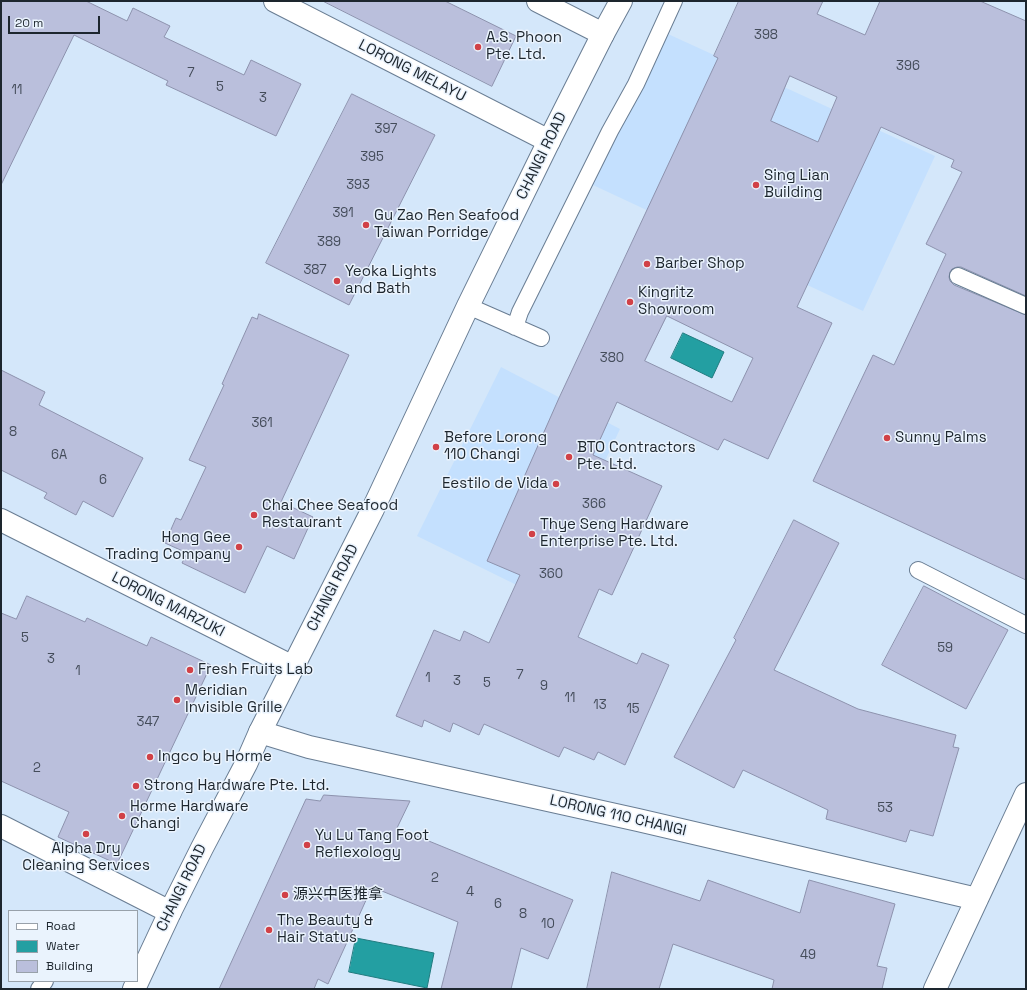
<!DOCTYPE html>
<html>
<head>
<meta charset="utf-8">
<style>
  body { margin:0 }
  #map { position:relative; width:1027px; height:990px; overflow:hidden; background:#d4e7fa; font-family:"Space Grotesk",sans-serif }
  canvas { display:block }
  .frame { position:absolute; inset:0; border:2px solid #1d262e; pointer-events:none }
  .legend { position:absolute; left:8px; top:910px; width:130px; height:72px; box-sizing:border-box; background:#eaf3fd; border:1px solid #98a1aa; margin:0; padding:5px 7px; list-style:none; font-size:12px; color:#1d262e }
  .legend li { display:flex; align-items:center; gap:8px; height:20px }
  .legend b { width:20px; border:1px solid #98a1aa }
  .scale { position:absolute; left:8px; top:16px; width:92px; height:18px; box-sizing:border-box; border:2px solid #1d262e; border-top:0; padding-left:5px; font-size:12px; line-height:14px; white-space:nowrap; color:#1d262e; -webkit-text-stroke:3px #eaf3fd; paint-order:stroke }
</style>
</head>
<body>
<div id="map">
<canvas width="1027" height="990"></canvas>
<div class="frame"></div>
<ul class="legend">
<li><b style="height:5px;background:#fff"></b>Road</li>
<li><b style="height:11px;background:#239fa2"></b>Water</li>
<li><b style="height:11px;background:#babfdc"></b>Building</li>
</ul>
<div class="scale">20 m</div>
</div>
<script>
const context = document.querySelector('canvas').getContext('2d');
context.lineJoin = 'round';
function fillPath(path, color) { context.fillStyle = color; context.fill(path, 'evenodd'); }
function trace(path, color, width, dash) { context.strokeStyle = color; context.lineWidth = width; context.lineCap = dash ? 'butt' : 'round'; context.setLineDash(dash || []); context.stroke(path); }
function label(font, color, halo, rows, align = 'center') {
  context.font = font + ' "Space Grotesk","Noto Sans SC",sans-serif'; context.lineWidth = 3; context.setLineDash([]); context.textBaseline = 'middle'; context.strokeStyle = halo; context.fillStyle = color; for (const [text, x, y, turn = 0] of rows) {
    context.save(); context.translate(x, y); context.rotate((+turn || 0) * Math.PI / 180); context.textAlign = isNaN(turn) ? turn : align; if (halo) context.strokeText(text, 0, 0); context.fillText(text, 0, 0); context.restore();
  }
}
const built = new Path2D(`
  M668,34L935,156L863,311L593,185Z
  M501,367L620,429L541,597L417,536Z`);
const water = new Path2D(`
  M683,333L724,352L712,378L671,358Z
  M356,938L434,953L427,988L349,972Z`);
const building = new Path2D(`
  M1,1H86L127,21L133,8L170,26L164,37L244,75L251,60L301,84L276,136L166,85L168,81L74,35L1,185Z
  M323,1H445L516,36L492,86Z
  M739,1H823L817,14L865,35L880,1H980L1026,21V296L961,267H957L952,269L950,272L949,277L950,281L954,285L1026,315V580L813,481L873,355L894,365L946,254L926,244L962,172L951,167L954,160L881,127L797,307L832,323L768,459L724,439L718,450L617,402L593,455L662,486L612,595L599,589L578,637L637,664L642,653L669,665L625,765L598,752L594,760L564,747L559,757L484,724L479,735L453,723L450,732L424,720L422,727L396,716L434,630L460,641L464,631L489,643L520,575L487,561L559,398L718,58L714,56ZM790,76L837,97L818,142L771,121ZM667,316L753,358L732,402L645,361Z
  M352,94L435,135L349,305L266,263Z
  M259,314L349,355L281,502L313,517L294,559L267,546L245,593L182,563L187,553L165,543L176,518L181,520L206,467L189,460L224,385L222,384L252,317L257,319Z
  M1,370L45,392L39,405L143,458L113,517L83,501L76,515L44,498L47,493L1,470Z
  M794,520L839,543L774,670L858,709L956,735L953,747L959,748L933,836L910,830L906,842L826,819L828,810L743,770L734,788L674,757L736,640L734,638Z
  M924,586L1008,630L966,709L882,665Z
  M27,596L85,622L87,618L147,646L151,637L211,665L117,864L58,837L69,812L1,781V613L16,619Z
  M324,795L410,801L397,828L573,900L548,959L521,948L511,989H441L458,922L372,887L328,984L318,979L314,989H219L306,799L320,801Z
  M612,872L700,901L708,880L800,913L809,880L895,904L877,966L887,968L882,989H772L774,980L673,944L659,989H587Z`);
const service = new Path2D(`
  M958,276L1026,306
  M468,306L541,338
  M515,327L520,312L610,131L636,84L674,1
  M918,570L1026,625
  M39,989L45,981`);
const minor = new Path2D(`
  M275,1L549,141
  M538,1L603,34
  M1,520L293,667
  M260,732L309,747L638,820L977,899
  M1,826L170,912
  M935,989L1026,794`);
const primary = new Path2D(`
  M134,989L170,912L202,848L246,764L260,732L373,509L468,306L549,141L603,34L621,1`);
const markers = [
  [478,47,4,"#d14147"],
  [756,185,4,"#d14147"],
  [366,225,4,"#d14147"],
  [647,264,4,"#d14147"],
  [337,281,4,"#d14147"],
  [630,302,4,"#d14147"],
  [887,438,4,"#d14147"],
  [436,447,4,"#d14147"],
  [569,457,4,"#d14147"],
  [556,484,4,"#d14147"],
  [254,515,4,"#d14147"],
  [532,534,4,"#d14147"],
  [239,547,4,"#d14147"],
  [190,670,4,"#d14147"],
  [177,700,4,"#d14147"],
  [150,757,4,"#d14147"],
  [136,786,4,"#d14147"],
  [122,816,4,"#d14147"],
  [86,834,4,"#d14147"],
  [307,845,4,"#d14147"],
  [285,895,4,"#d14147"],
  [269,930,4,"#d14147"]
];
const numberNames = [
  ["398",766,35],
  ["396",908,66],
  ["7",191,73],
  ["5",220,87],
  ["11",17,90],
  ["3",263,98],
  ["397",386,129],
  ["395",372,157],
  ["393",358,185],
  ["391",343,213],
  ["389",329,242],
  ["387",315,270],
  ["380",612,358],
  ["361",262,423],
  ["8",13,432],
  ["6A",59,455],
  ["6",103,480],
  ["366",594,504],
  ["360",551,574],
  ["5",25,638],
  ["59",945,648],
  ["3",51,659],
  ["1",78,671],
  ["7",520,675],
  ["1",428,678],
  ["3",457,681],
  ["5",487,683],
  ["9",544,686],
  ["11",570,698],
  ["13",600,705],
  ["15",633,709],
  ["347",148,722],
  ["2",37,768],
  ["53",885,808],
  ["2",435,878],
  ["4",470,892],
  ["6",498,904],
  ["8",523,914],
  ["10",548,924],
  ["49",808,955]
];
const poiNames = [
  ["A.S. Phoon",486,38],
  ["Pte. Ltd.",486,55],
  ["Sing Lian",764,176],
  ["Building",764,193],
  ["Gu Zao Ren Seafood",374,216],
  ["Taiwan Porridge",374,233],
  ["Barber Shop",655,264],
  ["Yeoka Lights",345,272],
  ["and Bath",345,289],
  ["Kingritz",638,293],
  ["Showroom",638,310],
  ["Before Lorong",444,438],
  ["110 Changi",444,455],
  ["Sunny Palms",895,438],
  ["BTO Contractors",577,448],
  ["Pte. Ltd.",577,465],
  ["Eestilo de Vida",548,484,"right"],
  ["Chai Chee Seafood",262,506],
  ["Restaurant",262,523],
  ["Thye Seng Hardware",540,525],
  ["Enterprise Pte. Ltd.",540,542],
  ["Hong Gee",231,538,"right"],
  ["Trading Company",231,555,"right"],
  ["Fresh Fruits Lab",198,670],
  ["Meridian",185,691],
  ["Invisible Grille",185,708],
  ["Ingco by Horme",158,757],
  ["Strong Hardware Pte. Ltd.",144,786],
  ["Horme Hardware",130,807],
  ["Changi",130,824],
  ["Yu Lu Tang Foot",315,836],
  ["Reflexology",315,853],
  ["Alpha Dry",86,849,"center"],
  ["Cleaning Services",86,866,"center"],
  ["源兴中医推拿",293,895],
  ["The Beauty &",277,921],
  ["Hair Status",277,938]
];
const streetNames = [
  ["LORONG MELAYU",412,71,27],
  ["CHANGI ROAD",542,156,-64],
  ["CHANGI ROAD",333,588,-63],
  ["LORONG MARZUKI",168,605,27],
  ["LORONG 110 CHANGI",618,816,13],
  ["CHANGI ROAD",182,888,-64]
];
fillPath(built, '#c4e0fe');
fillPath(water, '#239fa2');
trace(water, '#217b7f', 1);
fillPath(building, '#babfdc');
trace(building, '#8d92ad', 1);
trace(service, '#697d93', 18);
trace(minor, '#697d93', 24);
trace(primary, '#697d93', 24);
trace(service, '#fff', 16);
trace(minor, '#fff', 22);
trace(primary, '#fff', 22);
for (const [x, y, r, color] of markers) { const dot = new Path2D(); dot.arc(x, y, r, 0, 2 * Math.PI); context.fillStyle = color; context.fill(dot); trace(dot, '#eaf3fd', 1.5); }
label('13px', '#444c5a', null, numberNames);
label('15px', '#1d262e', '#eaf3fd', poiNames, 'left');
label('15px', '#1d262e', '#eaf3fd', streetNames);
</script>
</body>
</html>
